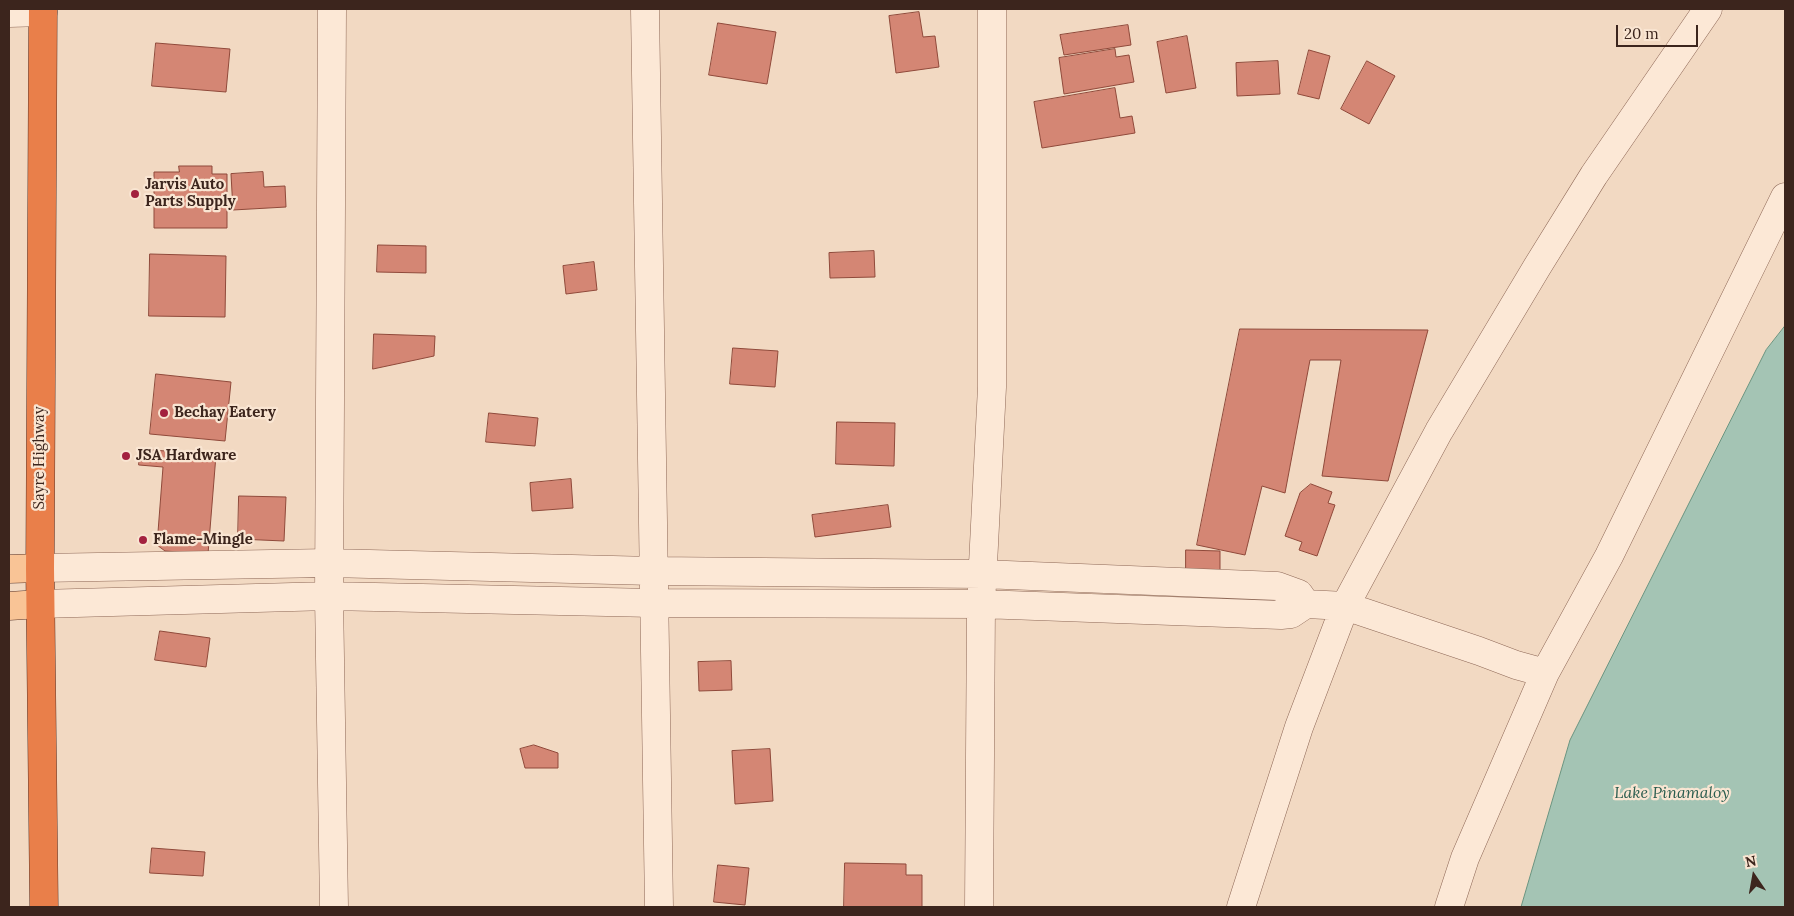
<!DOCTYPE html>
<html>
<head>
<meta charset="utf-8">
<style>
  body { margin:0 }
  #map { position:relative; width:1794px; height:916px; overflow:hidden; background:#f2d9c2; font-family:Lora,serif }
  canvas { display:block }
  .frame { position:absolute; inset:0; border:10px solid #3c251d; pointer-events:none }
  .north { position:absolute; left:1729px; top:851px; width:50px; height:50px; -webkit-text-stroke:4px #f9e5d2; paint-order:stroke; rotate:348deg; font-size:14px; font-weight:700; line-height:20px; text-align:center; color:#3c251d }
  .north::after { content:''; display:block; margin:auto; width:18px; height:22px; background:#3c251d; clip-path:polygon(50% 0,100% 100%,50% 72%,0 100%) }
  .scale { position:absolute; left:1616px; top:25px; width:82px; height:22px; box-sizing:border-box; border:2px solid #3c251d; border-top:0; padding-left:6px; font-size:15px; line-height:18px; white-space:nowrap; color:#3c251d; -webkit-text-stroke:4px #f9e5d2; paint-order:stroke }
</style>
</head>
<body>
<div id="map">
<canvas width="1794" height="916"></canvas>
<div class="frame"></div>
<div class="north">N</div>
<div class="scale">20 m</div>
</div>
<script>
const context = document.querySelector('canvas').getContext('2d');
context.lineJoin = 'round';
function fillPath(path, color) { context.fillStyle = color; context.fill(path, 'evenodd'); }
function trace(path, color, width, dash) { context.strokeStyle = color; context.lineWidth = width; context.lineCap = dash ? 'butt' : 'round'; context.setLineDash(dash || []); context.stroke(path); }
function label(font, color, halo, rows, align = 'center') {
  context.font = font + ' Lora,serif'; context.lineWidth = 4.5; context.setLineDash([]); context.textBaseline = 'middle'; context.strokeStyle = halo; context.fillStyle = color; for (const [text, x, y, turn = 0] of rows) {
    context.save(); context.translate(x, y); context.rotate((+turn || 0) * Math.PI / 180); context.textAlign = isNaN(turn) ? turn : align; if (halo) context.strokeText(text, 0, 0); context.fillText(text, 0, 0); context.restore();
  }
}
const water = new Path2D(`
  M1785,326V907H1521L1570,740L1766,350Z`);
const building = new Path2D(`
  M919,12L923,37L935,36L939,67L896,73L889,16Z
  M718,23L776,32L767,84L709,75Z
  M1128,25L1131,45L1064,55L1060,35Z
  M1187,36L1196,88L1166,93L1157,42Z
  M156,43L230,49L226,92L152,86Z
  M1115,49L1116,57L1129,55L1134,82L1064,94L1059,58Z
  M1309,50L1330,56L1319,99L1298,94Z
  M1278,61L1280,94L1237,96L1236,63Z
  M1367,61L1395,76L1369,124L1341,109Z
  M1115,88L1120,118L1132,116L1135,133L1042,148L1034,102Z
  M179,166H212V174H227V228H154V172H179Z
  M263,172L264,187L285,186L286,207L233,210L231,174Z
  M378,245L426,246V273L377,272Z
  M874,251L875,277L830,278L829,253Z
  M150,254L226,256L225,317L149,316Z
  M594,262L597,290L566,294L563,266Z
  M1240,329L1428,330L1388,481L1322,476L1341,360H1310L1285,493L1262,486L1245,555L1197,545Z
  M374,334L435,336L434,356L373,369Z
  M733,348L778,351L775,387L730,384Z
  M156,374L231,382L225,441L150,434Z
  M489,413L538,418L535,446L486,442Z
  M837,422L895,423L894,466L836,464Z
  M140,449L216,455L208,554L165,551L157,545L163,467L139,465Z
  M571,479L573,508L532,511L530,483Z
  M1311,484L1332,492L1328,503L1335,505L1317,556L1299,550L1302,542L1285,536L1300,493Z
  M239,496L286,497L284,541L238,539Z
  M888,505L891,527L815,537L812,515Z
  M1186,550L1220,551V576L1186,575Z
  M160,631L210,638L206,667L155,660Z
  M731,661L732,690L699,691L698,662Z
  M534,745L558,753V768H525L520,749Z
  M770,749L773,801L735,804L732,751Z
  M152,848L205,852L203,876L150,873Z
  M845,863L906,864V875H922V907H844Z
  M718,865L749,868L745,905L714,902Z`);
const minor = new Path2D(`
  M332,9L329,596L334,907
  M645,9L659,907
  M9,13L43,12
  M40,568L329,563L653,571L982,574L1277,586L1299,594L1306,604
  M40,604L329,596L653,603L981,604L1281,615L1291,614L1306,604L1345,606L1479,651L1516,665L1545,673L1609,556L1785,197
  M979,907L981,604L992,387V9
  M1241,907L1299,727L1345,606L1439,431L1537,267L1594,175L1708,9
  M1449,907L1465,858L1545,673`);
const major = new Path2D(`
  M9,569L40,568
  M9,606L40,604`);
const highway = new Path2D(`
  M43,9L40,568L44,907`);
const markers = [
  [135,194,5,"#a3213f"],
  [164,413,5,"#a3213f"],
  [126,456,5,"#a3213f"],
  [143,540,5,"#a3213f"]
];
const poiNames = [
  ["Jarvis Auto",145,185],
  ["Parts Supply",145,202],
  ["Bechay Eatery",174,413],
  ["JSA Hardware",136,456],
  ["Flame-Mingle",153,540]
];
const streetNames = [
  ["Sayre Highway",40,458,-90]
];
const waterNames = [
  ["Lake Pinamaloy",1672,793]
];
fillPath(water, '#a4c4b4');
trace(water, '#6a9480', 1);
fillPath(building, '#d48674');
trace(building, '#8f493a', 1);
trace(minor, '#8e6857', 29);
trace(major, '#5b372c', 29);
trace(highway, '#5b372c', 29);
trace(minor, '#fce8d6', 28);
trace(major, '#f9c496', 28);
trace(highway, '#e97f4a', 28);
for (const [x, y, r, color] of markers) { const dot = new Path2D(); dot.arc(x, y, r, 0, 2 * Math.PI); context.fillStyle = color; context.fill(dot); trace(dot, '#f9e5d2', 2); }
label('bold 15px', '#3c251d', '#f9e5d2', poiNames, 'left');
label('15px', '#3c251d', '#f9e5d2', streetNames);
label('italic 16px', '#2a5d4f', '#f9e5d2', waterNames);
</script>
</body>
</html>
